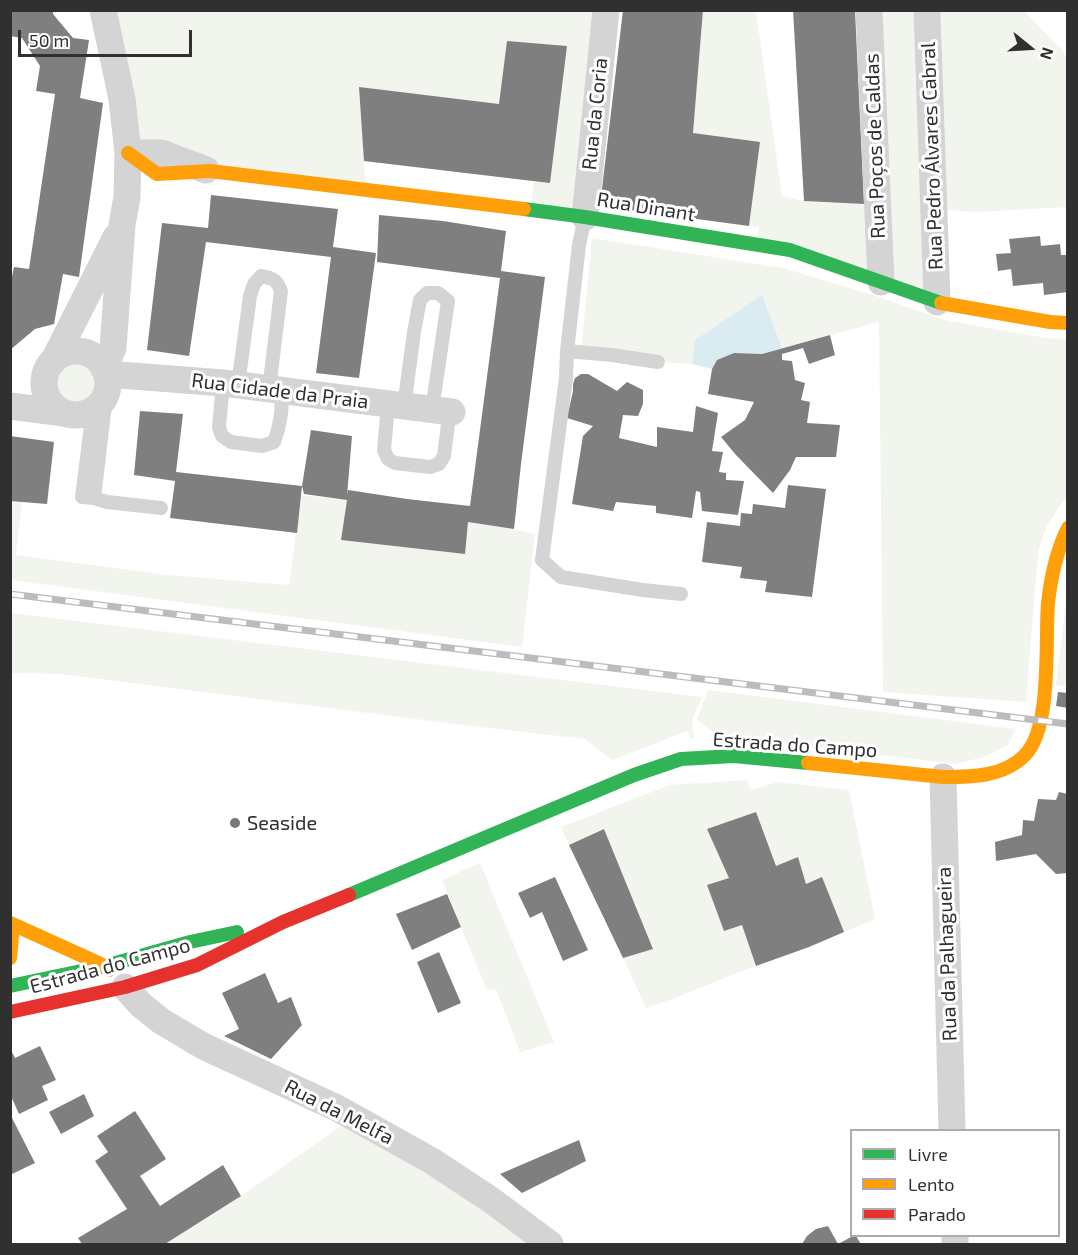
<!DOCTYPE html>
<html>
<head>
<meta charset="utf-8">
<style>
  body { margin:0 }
  #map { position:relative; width:1078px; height:1255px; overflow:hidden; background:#fff; font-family:"Exo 2",sans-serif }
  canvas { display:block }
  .frame { position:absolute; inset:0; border:12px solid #303030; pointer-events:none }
  .legend { position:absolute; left:850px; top:1129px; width:210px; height:108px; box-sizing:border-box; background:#fff; border:2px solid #acacac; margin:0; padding:8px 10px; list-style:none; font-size:18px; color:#303030 }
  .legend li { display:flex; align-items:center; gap:12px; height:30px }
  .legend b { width:30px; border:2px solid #acacac }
  .north { position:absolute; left:1000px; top:18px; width:60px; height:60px; -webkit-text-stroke:4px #fff; paint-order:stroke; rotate:108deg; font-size:16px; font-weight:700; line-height:24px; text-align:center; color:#303030 }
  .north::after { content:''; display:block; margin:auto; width:21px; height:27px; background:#303030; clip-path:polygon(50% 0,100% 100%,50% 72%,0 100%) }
  .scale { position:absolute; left:18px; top:30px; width:174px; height:27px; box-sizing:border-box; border:3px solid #303030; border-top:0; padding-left:8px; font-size:18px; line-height:21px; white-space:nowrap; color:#303030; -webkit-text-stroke:4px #fff; paint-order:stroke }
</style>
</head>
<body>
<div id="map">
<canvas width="1078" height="1255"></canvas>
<div class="frame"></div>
<ul class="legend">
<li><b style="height:8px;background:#30b455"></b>Livre</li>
<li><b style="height:8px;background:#ff9f0a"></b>Lento</li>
<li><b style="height:8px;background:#e5322d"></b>Parado</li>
</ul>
<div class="north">N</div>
<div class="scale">50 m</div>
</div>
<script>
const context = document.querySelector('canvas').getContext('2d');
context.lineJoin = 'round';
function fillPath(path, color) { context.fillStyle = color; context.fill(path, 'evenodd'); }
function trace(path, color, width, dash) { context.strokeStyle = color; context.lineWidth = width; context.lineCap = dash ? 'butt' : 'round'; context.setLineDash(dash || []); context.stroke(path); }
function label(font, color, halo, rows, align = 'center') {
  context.font = font + ' "Exo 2",sans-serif'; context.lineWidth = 6; context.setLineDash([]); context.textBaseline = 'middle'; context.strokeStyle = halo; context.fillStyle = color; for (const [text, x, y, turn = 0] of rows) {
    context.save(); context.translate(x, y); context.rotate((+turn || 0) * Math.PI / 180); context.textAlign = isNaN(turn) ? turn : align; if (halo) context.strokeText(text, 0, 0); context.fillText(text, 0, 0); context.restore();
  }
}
const green = new Path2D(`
  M103,11H606L585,217L530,211L534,181L364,161L366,191L128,153Z
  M703,11H756L782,196L804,201L877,205L869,11H927L937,302L757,245L759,227L749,226L760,143L693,133Z
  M941,11H1024L1063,51L1068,60L1067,207L978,212L947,210Z
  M592,238L783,268L879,297L944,320L1046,338L1067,339V497L1061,504L1047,526L1039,549L1034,599L1026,702L883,692L879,322L782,348L762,295L695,340L692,364L658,362L581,352Z
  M53 381a23 23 0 1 1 46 0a23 23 0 1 1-46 0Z
  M301,495L347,500L341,540L464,554L468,522L514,529L535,534L522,647L11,580V501L22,502L16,555L168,575L289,585Z
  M1067,594V687L1056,685Z
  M11,613L702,697L692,720L694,738L691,739L687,731L612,760L585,739L455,724L61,674L11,673Z
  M708,690L1016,729L1008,745L984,757L955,764L717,735L697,720Z
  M747,780L751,790L778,782L849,790L875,919L809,947L739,972L675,998L646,1008L623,958L653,948L604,829L569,845L561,827L670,785Z
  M480,863L554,1042L520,1052L496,989L487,990L442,880Z
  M354,1117L549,1244H165L241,1196Z`);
const water = new Path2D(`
  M762,295L782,348L762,354L734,353L717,360L712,369L692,364L695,340Z`);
const building = new Path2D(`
  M10,10H53V14L73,38L89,40L80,98L103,103L79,277L63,274L54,324L35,329L10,350V286L14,267L29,269L55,94L36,91L40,66L22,38L10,36Z
  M623,10H703L693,133L760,142L749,226L600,206Z
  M793,10H855L864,204L804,201Z
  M507,41L567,46L550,183L364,161L359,87L499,104Z
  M211,195L338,209L333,247L376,253L359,378L316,373L331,257L206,242L189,356L147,350L162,223L208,228Z
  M379,215L443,221L506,231L501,271L545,277L521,464L514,529L468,522L465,554L341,540L347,500L304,494L302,486L297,533L170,518L175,481L134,475L140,411L183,414L176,472L302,486L311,430L352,436L347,496L348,490L407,499L470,506L500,278L377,262Z
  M1040,236L1041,246L1060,244L1061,255H1068V292L1044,295L1043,283L1013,286L1011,269L998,271L996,254L1011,253L1009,239Z
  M830,335L835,355L809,364L803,348L782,354V360L792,361L795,380L805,383L801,400L810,402L807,423L840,425L836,457H796L790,470L773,493L736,455L721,437L745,420L754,402L708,394L712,369L717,360L734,353L762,354Z
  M581,374H588L617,391L627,382L643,390V404L638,416L623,415L619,438L657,447V427L693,432L696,406L718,413L712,451L723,452L719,472L726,473V480L744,481L738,515L702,511L700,492L696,491L692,518L656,513V506L616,502L613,511L572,504L583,436L593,426L567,418L573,391V384L575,378Z
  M10,436L54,442L47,504L10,501Z
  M788,485L826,489L812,597L765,592L767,581L740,578L742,567L702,562L707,522L740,526L741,513L752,514L753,504L785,508Z
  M1058,692L1068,693V708L1056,706Z
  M1059,792L1068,794V873L1056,874L1036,854L996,861L995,842L1022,835L1023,820L1034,821L1038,799L1056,800Z
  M756,812L776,866L798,857L806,884L822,877L844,932L809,947L756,966L742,925L724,931L707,885L729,878L707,829Z
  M604,829L653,949L623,958L569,845Z
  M555,877L588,950L563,961L542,912L530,918L518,893Z
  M447,894L461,927L412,950L396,914Z
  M439,952L461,1003L438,1013L417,962Z
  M265,973L278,1003L291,997L302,1025L271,1059L224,1036L239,1029L222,993Z
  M40,1046L56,1080L42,1086L48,1100L19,1114L10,1094V1048L15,1058Z
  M84,1094L94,1116L61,1134L49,1112Z
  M135,1111L166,1159L140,1176L160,1206L223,1165L241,1196L165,1244H82L78,1238L127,1209L95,1161L108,1152L97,1136Z
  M10,1114L35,1163L10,1175Z
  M579,1140L586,1161L522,1193L500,1174Z
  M828,1226L838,1244L853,1236H856L861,1244H802L807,1236L816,1229Z`);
const lane = new Path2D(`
  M585,217L579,245L567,351L612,355L658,362
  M567,351L566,378L542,560L561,577L643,590L681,594
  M223,383L219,427L222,436L231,442L262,446L274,442C281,424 282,409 282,390
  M238,385L250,296L254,284L261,276C273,278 277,280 281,291L269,389
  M388,405L384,450L388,459L395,463L430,467L439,464L444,456L448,424V412
  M404,407L414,332L420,300L427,293H438L448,301L432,410
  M93,410L82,497L94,498L107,502L161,508
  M94,498L106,396`);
const street = new Path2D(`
  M103,10L122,99L128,153L127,197L122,225L113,348L104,369
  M869,10L881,282
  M927,10L937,302
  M128,153H161L206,170
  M585,217L606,10
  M44 383a32 32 0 1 1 64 0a32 32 0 1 1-64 0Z
  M54,360L116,237
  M107,374L223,383L452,412
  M10,406L64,413
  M943,777L952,1130
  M125,987L141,1005L161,1021L203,1046L337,1108L432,1161L491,1200L550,1244
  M955,1236V1244`);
const fast = new Path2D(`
  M524,209L585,217L790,250L941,303
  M349,895L634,775L681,759L734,756L808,763
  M10,986L105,966L190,942L237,932`);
const slow = new Path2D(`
  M128,153L157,174L210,171L524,209
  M941,303L1050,322L1068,323
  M808,763L943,777C971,777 1004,777 1025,755C1052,728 1045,642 1048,603C1051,576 1056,552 1068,528
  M10,923L105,966L109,970
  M10,958L13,925`);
const jam = new Path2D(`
  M10,1012L125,987L197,965L283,922L349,895`);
const rail = new Path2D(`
  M10,594L1068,724`);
const markers = [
  [235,823,6,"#787878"]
];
const streetNames = [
  ["Rua da Coria",595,114,-84],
  ["Rua Poços de Caldas",875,146,-92],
  ["Rua Pedro Álvares Cabral",932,156,-92],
  ["Rua Dinant",646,207,9],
  ["Rua Cidade da Praia",280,391,7],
  ["Estrada do Campo",795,745,4],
  ["Rua da Palhagueira",947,954,-92],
  ["Estrada do Campo",110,966,-15],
  ["Rua da Melfa",339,1112,27]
];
const poiNames = [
  ["Seaside",247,823]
];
fillPath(green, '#f2f5ed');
fillPath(water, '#dbebf2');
fillPath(building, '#7f7f7f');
trace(lane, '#d4d4d4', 14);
trace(street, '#d4d4d4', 27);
trace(fast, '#30b455', 14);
trace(slow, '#ff9f0a', 14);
trace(jam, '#e5322d', 14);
trace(rail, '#bcbcbc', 7);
trace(rail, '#fff', 4.5, [14]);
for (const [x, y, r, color] of markers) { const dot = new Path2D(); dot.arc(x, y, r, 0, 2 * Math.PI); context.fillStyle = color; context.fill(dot); trace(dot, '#fff', 2); }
label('20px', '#303030', '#fff', streetNames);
label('20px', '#303030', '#fff', poiNames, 'left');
</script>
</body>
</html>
